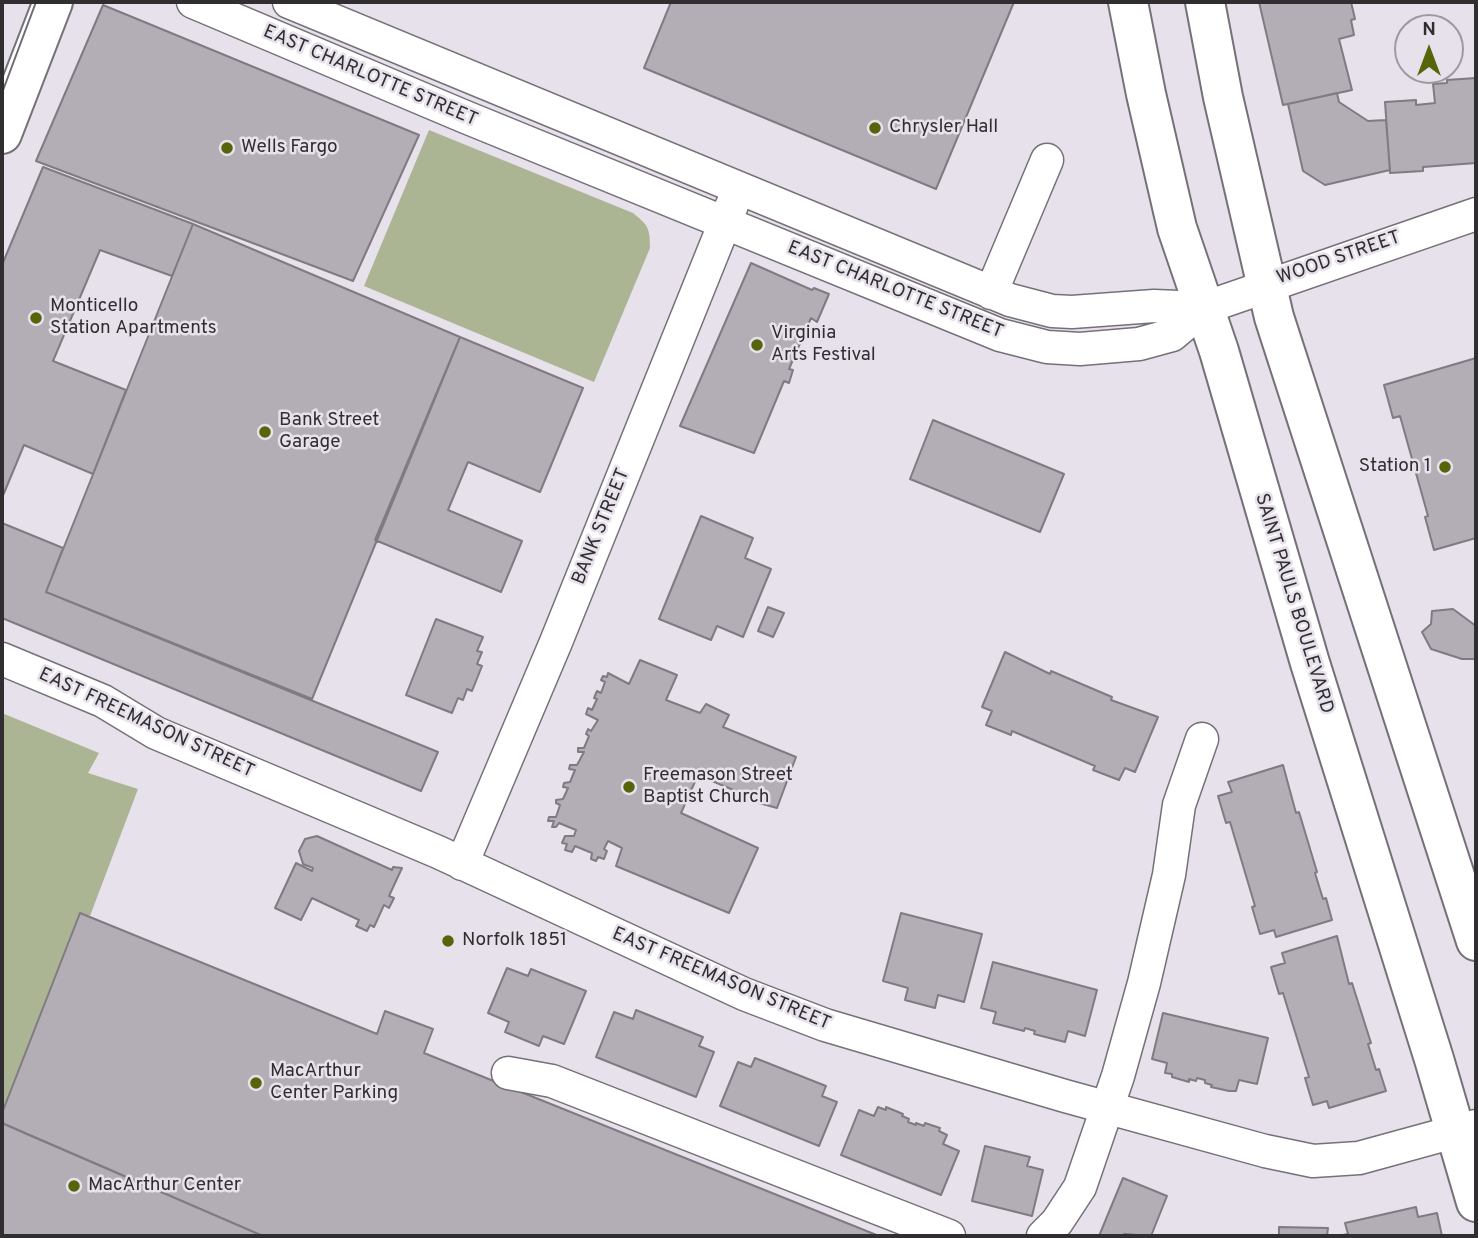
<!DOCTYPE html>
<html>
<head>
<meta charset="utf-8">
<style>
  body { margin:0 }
  #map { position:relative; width:1478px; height:1238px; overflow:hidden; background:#e7e1eb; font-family:Overpass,sans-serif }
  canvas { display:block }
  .frame { position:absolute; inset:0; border:4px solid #302e31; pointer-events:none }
  .north { position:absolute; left:1394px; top:14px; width:70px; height:70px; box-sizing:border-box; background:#e7e1eb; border:2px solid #9e99a1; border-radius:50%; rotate:0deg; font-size:19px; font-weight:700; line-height:28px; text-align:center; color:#302e31 }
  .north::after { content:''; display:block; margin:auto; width:24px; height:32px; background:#56650a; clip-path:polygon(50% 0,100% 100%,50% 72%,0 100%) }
</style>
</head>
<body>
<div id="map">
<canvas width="1478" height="1238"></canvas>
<div class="frame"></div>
<div class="north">N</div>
</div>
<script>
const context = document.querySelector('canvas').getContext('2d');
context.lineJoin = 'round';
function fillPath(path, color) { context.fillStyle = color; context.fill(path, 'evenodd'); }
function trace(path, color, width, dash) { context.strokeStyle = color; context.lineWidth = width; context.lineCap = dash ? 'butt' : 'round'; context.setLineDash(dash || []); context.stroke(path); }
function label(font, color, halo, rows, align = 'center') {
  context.font = font + ' Overpass,sans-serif'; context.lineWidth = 5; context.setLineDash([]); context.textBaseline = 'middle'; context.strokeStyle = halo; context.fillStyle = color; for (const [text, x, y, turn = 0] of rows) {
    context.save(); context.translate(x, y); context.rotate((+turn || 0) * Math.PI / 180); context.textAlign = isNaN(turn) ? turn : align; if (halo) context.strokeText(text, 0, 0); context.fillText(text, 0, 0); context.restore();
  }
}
const green = new Path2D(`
  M429,130L633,213C648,225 650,228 650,248L594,382L364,286Z
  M2,713L99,753L88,773L138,789L90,916L80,913L2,1113Z`);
const building = new Path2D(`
  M671,2H1014L936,189L644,68Z
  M1259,2H1351L1355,19L1351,20L1354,35L1339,39L1352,90L1283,105Z
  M103,5L419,135L353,281L36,161Z
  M1476,78V163L1423,167V171L1390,173L1385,102L1416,100V105L1435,103L1433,84L1447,83V80Z
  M1337,93L1339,102L1368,121L1386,120L1390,170L1325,185L1303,171L1288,104Z
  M43,167L193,224L172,276L100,250L53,361L126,390L93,474L24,445L2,498V265Z
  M193,224L460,337L312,699L46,592Z
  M751,263L812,290L814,288L829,294L817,322L811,318L789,369L793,370L789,383L784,381L754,453L680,426Z
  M460,337L583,388L540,492L468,462L448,510L522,541L501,592L375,540Z
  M1476,358V538L1434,550L1425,517L1428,516L1400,416L1393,418L1384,385Z
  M933,420L1064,474L1040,532L910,479Z
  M701,516L753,538L745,558L771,569L743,637L717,626L711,640L659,619Z
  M2,523L63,548L46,592L438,752L421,791L2,618Z
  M768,607L784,613L773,637L758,631Z
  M1453,609L1476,626V659H1462L1431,649L1422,632L1431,624L1432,611Z
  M436,619L483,637L477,651L482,652L477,664L482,666L472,691L467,689L463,700L458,698L452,713L406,695Z
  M1005,652L1050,674L1051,671L1112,697L1111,700L1158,717L1135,772L1125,768L1119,780L1093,770L1095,766L1012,731L1011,735L986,725L992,711L982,707Z
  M640,660L677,675L666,700L700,713L706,704L729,715L723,727L796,757L777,808L759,803V801L698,775L681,813L758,848L729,913L616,866L622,848L608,841L604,849L607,851L604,859L598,857L596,861L591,859L592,853L575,846L572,852L565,850L567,844L562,843L565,836H574L576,830L559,823L556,827H552L554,821H548L549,817H556L560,805L556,803V800L563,799L568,788L563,787L564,783L570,782L575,770L569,769L570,765H577L584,752H578V748H584L589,736L586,734L588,729L591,731L598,720L586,714L588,708L592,710L597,699L594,698L597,691L601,693L605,682L601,680L603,676L607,677L608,673L629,684Z
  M1283,765L1296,813L1299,812L1317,872L1315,873L1323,899L1326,898L1332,920L1276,937L1274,930L1260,934L1252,907L1255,906L1230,822L1226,823L1218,796L1232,792L1228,782Z
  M317,836L392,870L393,867L402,868L389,896L394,898L389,908L384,905L374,927L370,925L367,931L356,926L359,920L312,898L301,920L275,908L296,863L312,871L313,868L303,864L299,851L305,839Z
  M80,913L377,1034L385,1011L433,1029L424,1053L879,1236H263L2,1123V1113Z
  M901,913L982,934L964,1002L938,995L935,1008L905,1000L908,988L883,981Z
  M1337,936L1349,984L1352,983L1371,1043L1368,1044L1376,1070L1379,1069L1386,1091L1329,1108L1327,1101L1313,1105L1305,1078L1309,1077L1283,993L1279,994L1271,967L1285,963L1282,953Z
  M993,962L1097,990L1085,1036L1068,1031L1065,1042L1034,1034L1035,1031L1025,1028L1024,1031L993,1023L996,1012L981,1008Z
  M507,968L528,976L531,969L586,991L564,1044L543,1036L539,1046L505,1032L509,1022L488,1013Z
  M636,1010L703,1037L699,1046L714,1052L696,1097L596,1057L614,1012L633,1019Z
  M1163,1013L1268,1038L1257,1084L1239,1080L1236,1091H1229L1211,1087L1212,1085L1205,1083V1080L1197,1078L1196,1081L1189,1079V1082L1172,1077V1074L1165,1073L1167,1063L1152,1059Z
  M755,1058L826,1086L822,1096L837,1102L819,1146L720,1106L738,1062L751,1067Z
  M878,1107L886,1110V1107L903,1114L902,1116L909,1119L908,1122L916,1125V1123L924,1126L925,1123L940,1128L939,1131L947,1135L943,1144L959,1151L941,1195L841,1155L859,1110L874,1116Z
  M2,1123L29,1135L263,1236H2Z
  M985,1146L1030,1157L1027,1166L1043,1170L1032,1216L972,1201Z
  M1123,1178L1167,1196L1151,1236L1124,1234L1123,1236H1099Z
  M1416,1207L1418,1217L1437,1213L1442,1236H1338L1348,1234L1345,1223Z
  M1279,1227L1328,1228L1327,1236H1279Z`);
const minor = new Path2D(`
  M193,2L463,116L1000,335L1047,347L1080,349L1139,344L1172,335L1204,308
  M289,2L1010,300L1052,311L1072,312L1154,306L1204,308L1476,214
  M991,293L1047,160
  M2,659L103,701L156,733L438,852L744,994L825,1025L1065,1096L1265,1151L1313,1161L1359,1158L1476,1126
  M462,864L556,642L732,205
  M508,1073L552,1081L949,1236
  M1043,1236L1057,1222L1080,1187L1118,1076L1144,983L1169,875L1179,805L1202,739`);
const major = new Path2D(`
  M1128,2L1146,94L1177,228L1219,351L1310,663L1434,1059L1476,1202
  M1205,2L1223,97L1274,317L1476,941
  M2,134L53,2`);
const tram = new Path2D(`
  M2,93L36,2`);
const markers = [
  [875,128,7,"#56650a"],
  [227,148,7,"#56650a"],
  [36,318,7,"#56650a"],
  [757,345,7,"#56650a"],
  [265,432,7,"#56650a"],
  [1445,467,7,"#56650a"],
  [629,787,7,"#56650a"],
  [448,941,7,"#56650a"],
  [256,1083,7,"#56650a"],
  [74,1186,7,"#56650a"]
];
const streetNames = [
  ["EAST CHARLOTTE STREET",370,77,23],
  ["WOOD STREET",1339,259,-19],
  ["EAST CHARLOTTE STREET",895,291,22],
  ["BANK STREET",602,527,-68],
  ["SAINT PAULS BOULEVARD",1293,604,73],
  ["EAST FREEMASON STREET",146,724,25],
  ["EAST FREEMASON STREET",721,980,23]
];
const poiNames = [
  ["Chrysler Hall",889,128],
  ["Wells Fargo",241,148],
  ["Monticello",50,307],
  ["Station Apartments",50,329],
  ["Virginia",771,334],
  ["Arts Festival",771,356],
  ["Bank Street",279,421],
  ["Garage",279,443],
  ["Station 1",1431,467,"right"],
  ["Freemason Street",643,776],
  ["Baptist Church",643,798],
  ["Norfolk 1851",462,941],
  ["MacArthur",270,1072],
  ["Center Parking",270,1094],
  ["MacArthur Center",88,1186]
];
fillPath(green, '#acb593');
fillPath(building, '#b3adb6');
trace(building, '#807a83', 2);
trace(minor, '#767079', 35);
trace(major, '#767079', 42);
trace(minor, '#fff', 32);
trace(major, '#fff', 38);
trace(tram, '#706d72', 2);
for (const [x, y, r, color] of markers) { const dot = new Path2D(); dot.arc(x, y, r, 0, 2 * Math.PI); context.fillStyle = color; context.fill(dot); trace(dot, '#e7e1eb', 2.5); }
label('19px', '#302e31', '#e7e1eb', streetNames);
label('19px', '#302e31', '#e7e1eb', poiNames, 'left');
</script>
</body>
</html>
